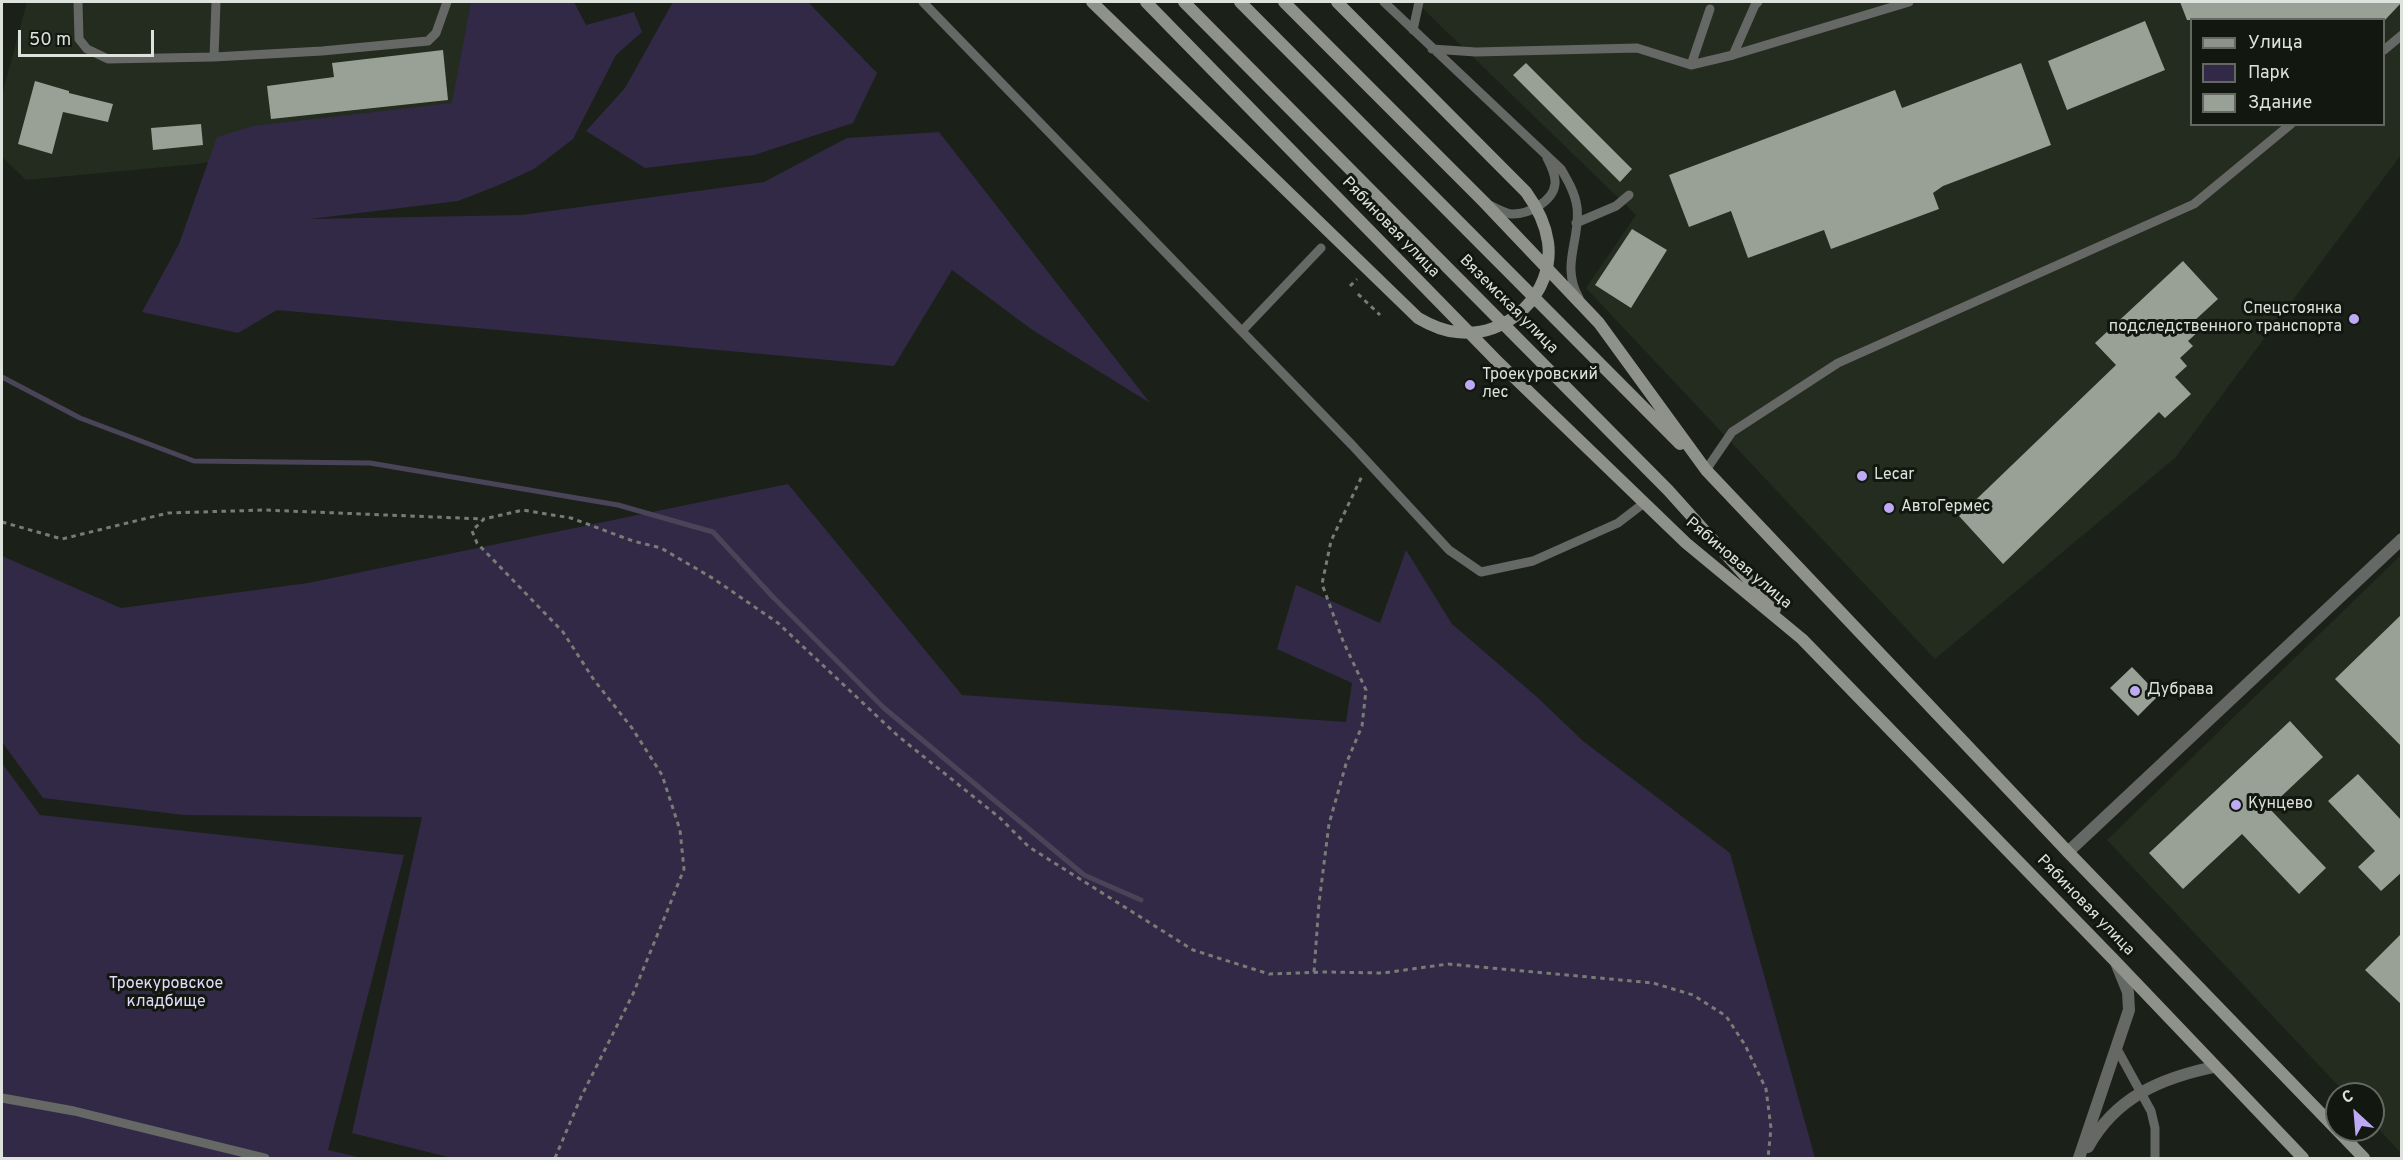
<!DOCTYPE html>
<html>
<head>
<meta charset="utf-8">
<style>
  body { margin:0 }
  #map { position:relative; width:2403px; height:1160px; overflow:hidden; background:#1b2118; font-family:Overpass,sans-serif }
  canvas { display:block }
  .frame { position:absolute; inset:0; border:3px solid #dee2dc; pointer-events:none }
  .legend { position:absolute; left:2190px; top:18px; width:195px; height:108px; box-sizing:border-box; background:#12170f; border:2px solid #646861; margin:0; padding:8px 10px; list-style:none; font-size:18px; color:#dee2dc }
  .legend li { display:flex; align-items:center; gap:12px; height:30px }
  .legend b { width:30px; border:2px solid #646861 }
  .north { position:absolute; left:2325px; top:1082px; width:60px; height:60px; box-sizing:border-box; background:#12170f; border:2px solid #646861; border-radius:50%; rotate:334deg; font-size:16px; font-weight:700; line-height:24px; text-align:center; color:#dee2dc }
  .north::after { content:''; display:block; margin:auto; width:21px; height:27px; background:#bea9f5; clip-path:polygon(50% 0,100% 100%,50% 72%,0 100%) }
  .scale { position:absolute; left:18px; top:30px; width:136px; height:27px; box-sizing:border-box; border:3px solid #dee2dc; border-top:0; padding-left:8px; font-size:18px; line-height:21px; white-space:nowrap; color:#dee2dc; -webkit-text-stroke:4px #12170f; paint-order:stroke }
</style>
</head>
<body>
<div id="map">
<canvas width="2403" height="1160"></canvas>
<div class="frame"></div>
<ul class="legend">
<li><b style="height:8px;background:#8e928b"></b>Улица</li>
<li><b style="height:16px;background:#312946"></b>Парк</li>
<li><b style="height:16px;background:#99a095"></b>Здание</li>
</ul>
<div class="north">С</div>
<div class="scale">50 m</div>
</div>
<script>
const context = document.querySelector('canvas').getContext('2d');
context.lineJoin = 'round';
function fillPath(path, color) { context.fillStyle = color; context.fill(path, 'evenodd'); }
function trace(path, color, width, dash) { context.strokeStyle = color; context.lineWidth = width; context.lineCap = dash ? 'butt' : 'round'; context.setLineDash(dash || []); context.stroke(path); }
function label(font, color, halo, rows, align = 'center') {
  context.font = font + ' Overpass,sans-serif'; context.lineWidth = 6; context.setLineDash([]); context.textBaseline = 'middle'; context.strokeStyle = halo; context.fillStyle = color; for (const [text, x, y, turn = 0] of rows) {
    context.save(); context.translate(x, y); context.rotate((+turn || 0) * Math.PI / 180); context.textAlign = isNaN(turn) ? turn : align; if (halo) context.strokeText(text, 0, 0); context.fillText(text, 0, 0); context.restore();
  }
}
const built = new Path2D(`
  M27,2H493L465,118L197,164L26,180L2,157V95Z
  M1416,2H2401V155L2175,458L1935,659L1586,288L1636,215ZM2192,20H2384V124H2192Z
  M2401,555V1153L2373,1123V1094H2346L2107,840Z`);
const green = new Path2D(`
  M471,2H574L586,25L634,12L642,32L616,55L573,139L534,169L499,185L458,201L310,219L521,215L764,182L847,138L939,132L1150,403L1031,329L952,270L894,366L277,310L238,333L142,312L179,244L217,137L253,126L452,103Z
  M673,2H808L877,73L853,123L754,155L645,168L586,131L625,88Z
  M788,484L962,695L1346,722L1352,683L1277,649L1296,585L1380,623L1406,550L1452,624L1537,697L1583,741L1730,853L1815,1158H452L352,1133L422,817L184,815L43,798L2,742V556L121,608L308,583Z
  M2,763L40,815L404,855L328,1150L362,1158H2Z`);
const stream = new Path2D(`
  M2,377L80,418L194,461L370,463L618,505L713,532L773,597L884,708L1084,875L1141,900`);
const building = new Path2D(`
  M2180,2H2402L2385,20H2187Z
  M2145,21L2165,70L2067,110L2048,61Z
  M443,50L448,100L271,119L267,86L334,77L332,63Z
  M1526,63L1632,169L1620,182L1513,75Z
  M2021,63L2051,145L1943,186L1933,193L1939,209L1831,249L1824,230L1748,258L1731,211L1689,227L1669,175L1895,90L1902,108Z
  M35,81L69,91V93L113,104L108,122L63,112L52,154L18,144Z
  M201,124L203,145L153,150L151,128Z
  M1632,229L1667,250L1631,308L1595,285Z
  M2183,261L2218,299L2193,322L2200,330L2188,341L2193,346L2180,358L2187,366L2175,377L2191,394L2165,418L2159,412L2003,564L1959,516L2116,365L2095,343Z
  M2402,614V747L2335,679Z
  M2132,667L2159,695L2138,716L2110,688Z
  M2290,721L2323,757L2269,808L2326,868L2299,894L2242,834L2183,889L2149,853Z
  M2358,774L2402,821V872L2381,891L2358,867L2375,851L2328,801Z
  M2402,933V1005L2365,970Z`);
const path = new Path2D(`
  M1350,286L1357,279
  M1358,294L1380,315
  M2,522L62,539L168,513L264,510L484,519
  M1314,972L1319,903L1329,824L1346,764L1362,726L1366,690L1343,641L1322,584L1331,541L1362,476
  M555,1158L581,1097L633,994L668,909L684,869L680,830L662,775L632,728L594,680L563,632L477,543L472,531L484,519L523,510L571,518L633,541L661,548L714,579L778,623L898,736L1000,818L1029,847L1193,950L1269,974L1326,972L1383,973L1448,964L1653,983L1693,995L1726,1016L1745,1045L1766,1089L1771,1128L1768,1158`);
const lane = new Path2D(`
  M78,2L79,39L87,49L108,59L214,57L322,51L428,41L436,33L447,2
  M923,2L1352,445L1449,550L1481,572L1533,561L1618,523L1644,503
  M1384,2L1561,169C1568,181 1575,193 1577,207C1581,240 1560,265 1579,298
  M1413,30L1419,2
  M1432,49L1476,52L1637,48L1691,65L1733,55L1909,2
  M2384,50L2402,35
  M1733,55L1755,5L1758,2
  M214,57L216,2
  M1691,65L1710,9
  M1489,205C1496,208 1504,213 1511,214C1527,215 1553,202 1555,184C1556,175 1551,166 1547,158
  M1576,223L1616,206L1629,195
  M1242,331L1321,248
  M1706,470L1732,432L1838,363L2194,204L2291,124
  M2117,1049L2151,1111L2155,1128V1158
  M2,1098L74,1111L265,1158`);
const street = new Path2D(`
  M2068,852L2402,539
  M2088,1147C2116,1097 2161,1078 2214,1067
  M2079,1158L2129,1010L2128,992L2117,965`);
const secondary = new Path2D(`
  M1092,2L1418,318C1430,325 1442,331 1457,332C1507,339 1555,293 1548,242C1545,222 1537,207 1526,192L1337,2
  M1146,2L1496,360L1686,543L1802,639L2115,961L2303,1158
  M1184,2L1668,490L1775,609
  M1240,2L1680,444
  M1284,2L1484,202L1599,323L1706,470L2068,852L2364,1158`);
const markers = [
  [2354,319,6,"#bea9f5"],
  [1470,385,6,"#bea9f5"],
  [1862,476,6,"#bea9f5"],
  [1889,508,6,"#bea9f5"],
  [2135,691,6,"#bea9f5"],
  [2236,805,6,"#bea9f5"]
];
const streetNames = [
  ["Рябиновая улица",1390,228,46],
  ["Вяземская улица",1508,305,45],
  ["Рябиновая улица",1738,564,40],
  ["Рябиновая улица",2085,906,46]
];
const poiNames = [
  ["Спецстоянка",2342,310,"right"],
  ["подследственного транспорта",2342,328,"right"],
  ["Троекуровский",1482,376],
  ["лес",1482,394],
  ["Lecar",1874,476],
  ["АвтоГермес",1901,508],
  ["Дубрава",2147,691],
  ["Кунцево",2248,805]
];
const parkNames = [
  ["Троекуровское",166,985],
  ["кладбище",166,1003]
];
fillPath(built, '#232c1e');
fillPath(green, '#312946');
trace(stream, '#4a4459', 5);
fillPath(building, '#99a095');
trace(path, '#777c75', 3, [4.5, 4.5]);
trace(lane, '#656864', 9);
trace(street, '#656864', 12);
trace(secondary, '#8e928b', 12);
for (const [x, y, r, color] of markers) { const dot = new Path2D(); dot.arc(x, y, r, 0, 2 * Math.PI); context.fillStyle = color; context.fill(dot); trace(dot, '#12170f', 2); }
label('16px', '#dee2dc', '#12170f', streetNames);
label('16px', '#dee2dc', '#12170f', poiNames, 'left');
label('16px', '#e2dafb', '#12170f', parkNames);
</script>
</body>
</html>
